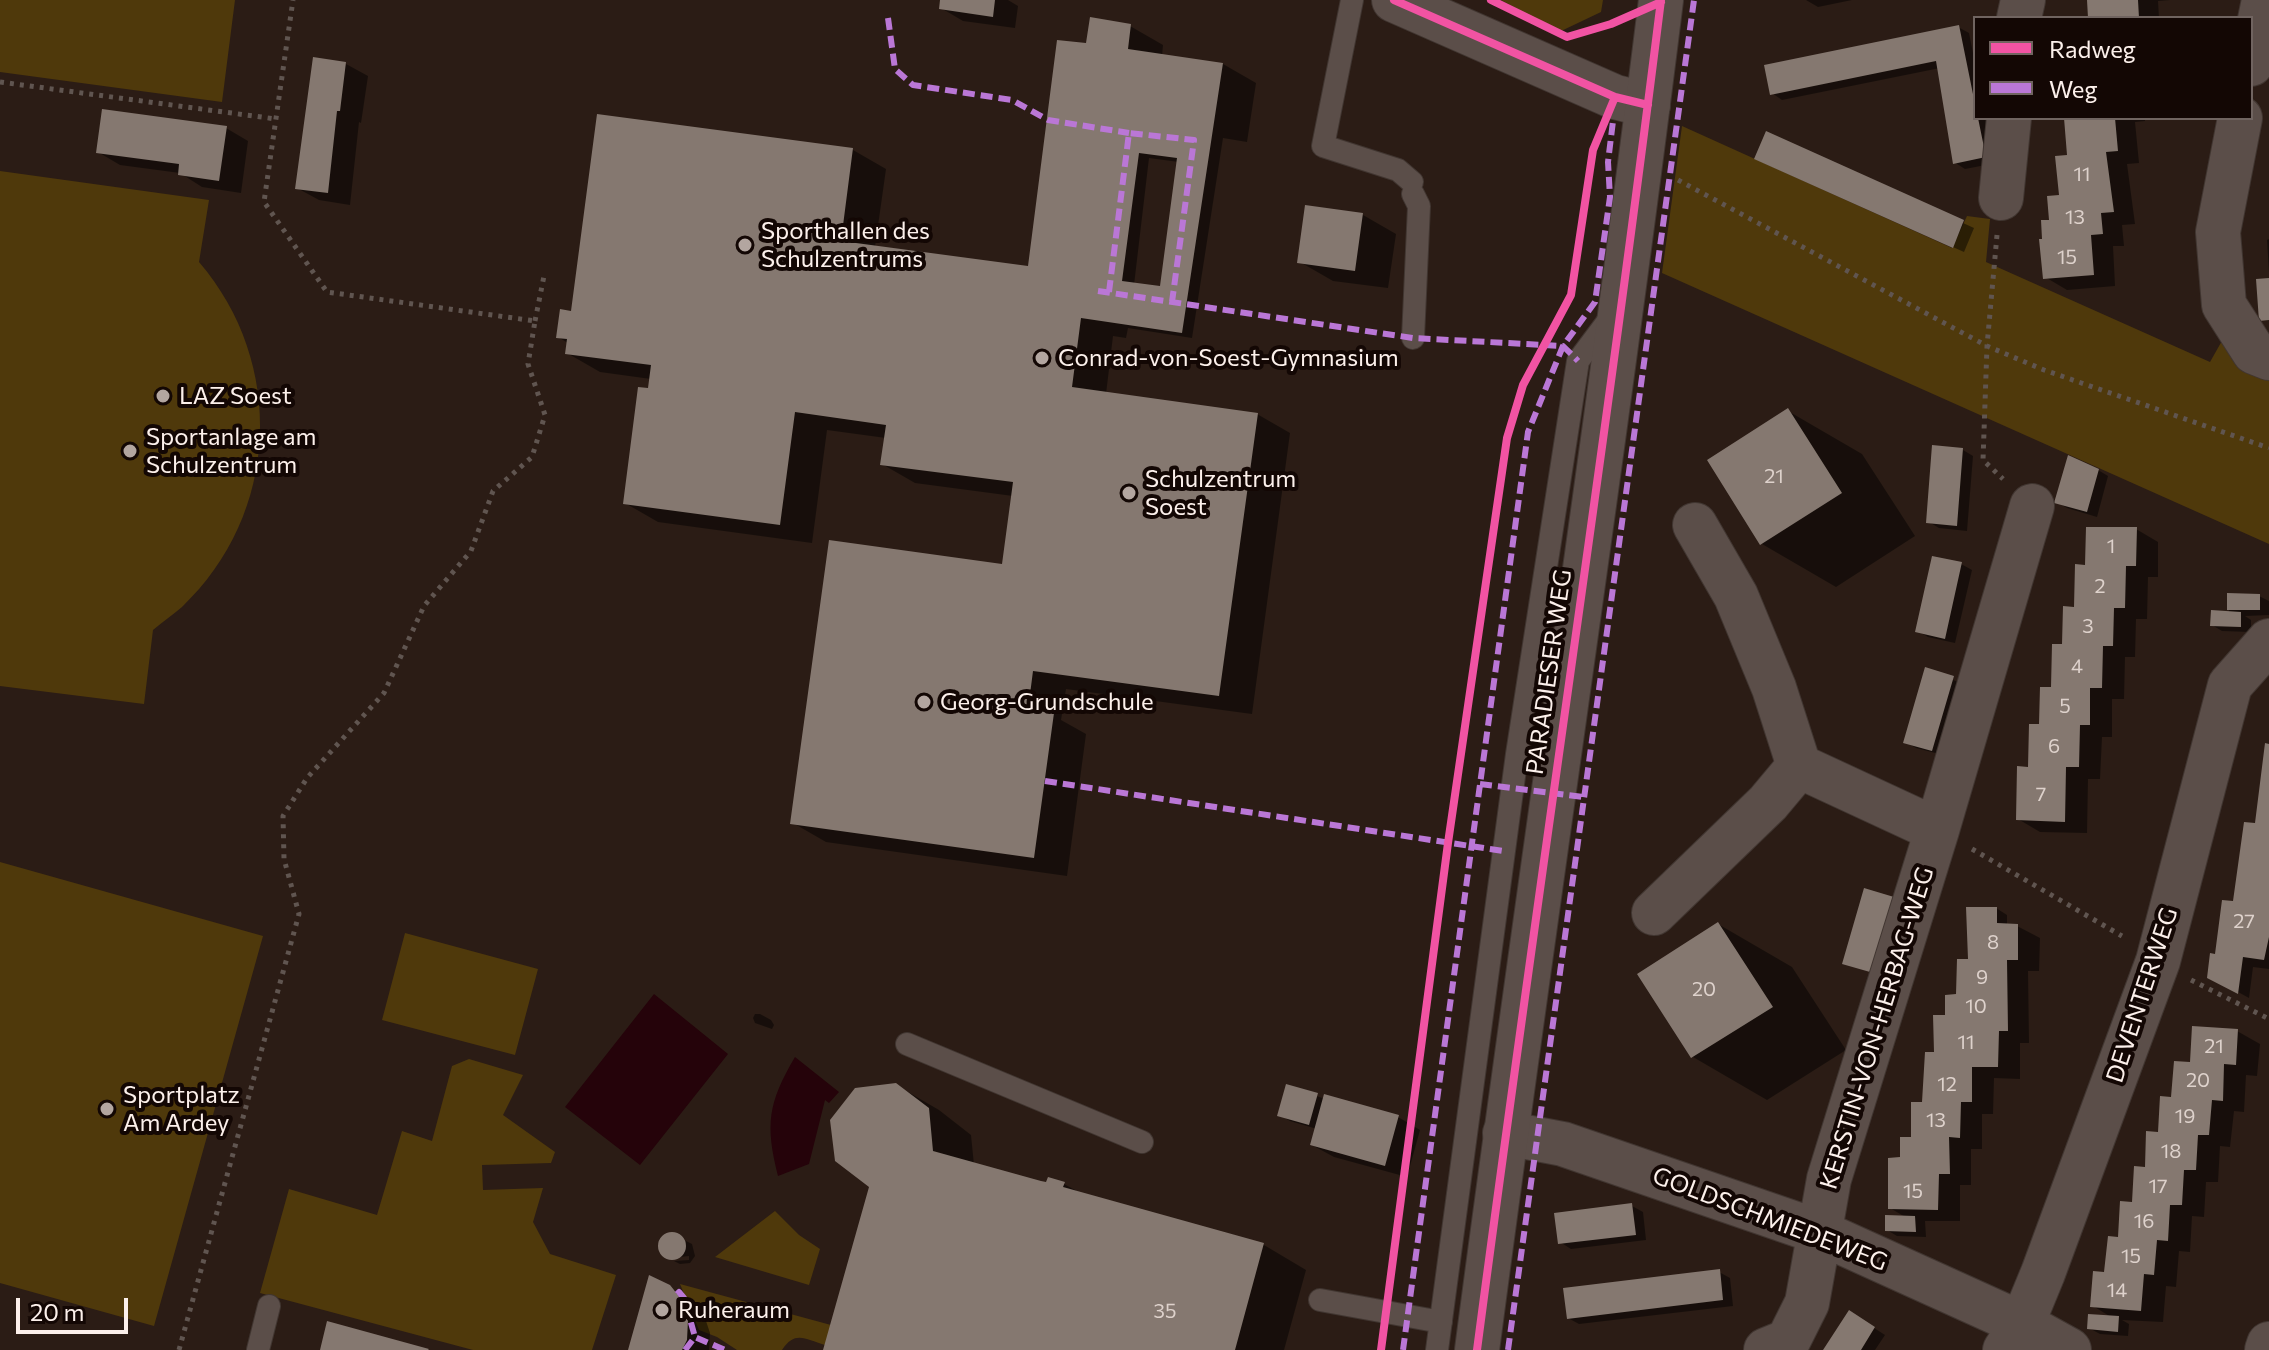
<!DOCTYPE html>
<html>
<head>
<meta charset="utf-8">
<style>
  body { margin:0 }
  #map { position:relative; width:2269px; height:1350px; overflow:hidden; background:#2b1c15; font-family:Commissioner,sans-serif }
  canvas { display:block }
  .legend { position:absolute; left:1973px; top:16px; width:280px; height:104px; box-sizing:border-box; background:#130704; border:2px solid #706460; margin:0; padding:10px 14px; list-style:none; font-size:24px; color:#fcf0eb }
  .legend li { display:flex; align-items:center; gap:16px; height:40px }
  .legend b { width:40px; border:2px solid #706460 }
  .scale { position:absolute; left:16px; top:1298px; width:112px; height:36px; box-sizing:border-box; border:4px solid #fcf0eb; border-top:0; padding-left:10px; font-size:24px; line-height:28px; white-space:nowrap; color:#fcf0eb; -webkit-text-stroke:6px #130704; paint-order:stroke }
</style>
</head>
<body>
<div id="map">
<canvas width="2269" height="1350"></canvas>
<ul class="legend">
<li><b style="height:10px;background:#f153a3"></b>Radweg</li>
<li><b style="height:10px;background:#ba77d6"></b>Weg</li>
</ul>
<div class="scale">20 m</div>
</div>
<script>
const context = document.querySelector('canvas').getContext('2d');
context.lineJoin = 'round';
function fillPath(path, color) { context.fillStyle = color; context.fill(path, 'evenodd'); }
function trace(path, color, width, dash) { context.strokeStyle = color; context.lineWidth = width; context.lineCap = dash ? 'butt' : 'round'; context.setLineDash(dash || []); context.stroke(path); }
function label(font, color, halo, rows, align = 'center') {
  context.font = font + ' Commissioner,sans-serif'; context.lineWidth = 8; context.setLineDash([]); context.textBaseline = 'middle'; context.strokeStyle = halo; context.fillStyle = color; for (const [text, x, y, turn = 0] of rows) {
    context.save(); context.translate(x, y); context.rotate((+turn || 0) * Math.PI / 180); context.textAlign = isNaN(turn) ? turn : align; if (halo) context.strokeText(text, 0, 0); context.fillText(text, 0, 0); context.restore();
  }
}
const green = new Path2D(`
  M0,0H235L222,102L0,72Z
  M1501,0H1603L1601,12L1559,32Z
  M1682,126L1952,248L1967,216L1990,219L1986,262L2210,362L2223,339L2269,375V544L1662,273Z
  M0,171L209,200L199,262C286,363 280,514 182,607C173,615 162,622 153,630L144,704L0,686Z
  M0,862L263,936L154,1326L0,1283Z
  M405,933L538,969L515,1055L382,1020Z
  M469,1059L523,1075L503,1115L555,1152L551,1163L482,1165L483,1190L543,1188L533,1222L550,1254L616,1275L592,1350H473L260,1293L289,1189L377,1215L402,1131L432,1141L452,1066Z
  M775,1211L799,1235L820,1249L809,1285L715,1257Z
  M680,1284L831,1325L825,1345C805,1339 795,1330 782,1350H737L717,1337L699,1330Z`);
const water = new Path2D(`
  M654,994L728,1054L640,1165L565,1107Z
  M795,1057L839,1092L829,1103L825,1100L809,1164L778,1176C765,1124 768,1103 795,1057Z`);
const shadow = new Path2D(`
  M942,0H1008L1018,6L1015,28L963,21L941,8Z
  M1806,0H1852L1818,7Z
  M2089,0H2170L2158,1L2159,18H2090Z
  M1130,26L1163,45L1162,56L1223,64L1256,83L1247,142L1223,138L1192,338L1128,328L1126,338L1113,336L1106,394L1257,414L1290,433L1252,714L1066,689L1061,720L1086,734L1067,876L826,842L793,823L1004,566L1013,496L915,483L882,464L886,438L827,430L812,543L658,522L625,503L651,379L600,372L567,353L568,343L558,337L573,313L853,150L886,169L875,247L1030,268L1088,46ZM1149,158L1179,162L1162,289L1134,285Z
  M1958,27L1969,33L1975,63V118H1986L1996,163L1965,169L1954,162L1940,68L1782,100L1772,93Z
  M346,64L368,76L361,123L359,122L350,205L319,200L297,188Z
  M2066,118H2145V121L2135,122L2139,163L2127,164L2135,224L2122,225L2124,246H2113L2115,286L2067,290L2045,277L2051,222L2061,197L2069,157Z
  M226,128L248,141L241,193L202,187L180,173L120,165L98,152Z
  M1767,134L1974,228L1964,252L1767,164Z
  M1363,215L1396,234L1388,288L1333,281L1300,262Z
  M2269,239V272L2267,240Z
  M1788,411L1862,454L1915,536L1836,587L1762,544Z
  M1963,450L1973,456L1967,531L1939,528L1929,522Z
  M2098,470L2108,476L2097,517L2067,508L2057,502Z
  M2136,529L2158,542V577H2148L2147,619H2136L2135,657H2125L2124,699H2112V737H2102L2100,779H2088L2087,833L2040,832L2018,819L2087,567Z
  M1961,564L1972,570L1955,643L1928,637L1918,631Z
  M2229,595L2259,596L2269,601V615L2245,616L2251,620V632L2222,631L2212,625L2229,613Z
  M1926,670L1964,684L1943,755L1916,748L1906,742Z
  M2269,746V969L2253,967L2249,998L2209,976L2235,904L2257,826Z
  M1996,908L2007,915V926H2017L2040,938L2039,971H2028L2029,1043H2020V1079L1994,1078L1993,1114H1982V1149H1971V1185H1960V1221H1925L1926,1237L1897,1236L1887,1230L1907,1218L1890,1208L1902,1159L1913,1139L1924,1104L1947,1017L1958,996L1970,961Z
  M1718,924L1792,967L1846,1050L1767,1100L1693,1057Z
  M755,1014H760L771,1020L774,1025L772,1029L755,1023L753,1018Z
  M2237,1031L2260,1044L2257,1076L2246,1075L2244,1112L2234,1111L2230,1147L2220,1146L2218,1182H2206L2204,1217L2192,1216L2190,1252L2179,1251L2176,1287L2166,1286L2163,1322L2122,1320L2129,1324L2128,1336L2100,1334L2089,1328L2111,1317L2093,1306L2173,1099L2192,1064Z
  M896,1085L939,1110L971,1135L974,1165L1040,1183L1064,1184L1084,1195L1264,1245L1306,1270L1284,1350H826L871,1186Z
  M1288,1086L1325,1099L1398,1117L1420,1130L1407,1177L1334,1157L1312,1145L1317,1129L1290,1121L1280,1115Z
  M1632,1206L1643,1212L1646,1240L1571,1249L1560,1242Z
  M672,1234L692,1244L695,1256L690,1263L680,1264L674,1261L689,1260V1256L670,1258L662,1253L660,1245L664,1236Z
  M1719,1272L1730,1278L1733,1306L1579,1324L1568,1318Z
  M669,1287L692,1300L704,1315L710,1333L709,1350H630Z
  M1860,1319L1885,1335L1875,1350H1826Z`);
const building = new Path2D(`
  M940,0H995L993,17L939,9Z
  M2087,0H2138L2139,18H2088Z
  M1090,17L1131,24L1128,49L1223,63L1182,333L1081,318L1072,387L1258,413L1219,696L1033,671L1028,710L1054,713L1034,858L790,824L829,540L1002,564L1013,482L880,465L886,425L795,412L780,525L623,504L638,387L648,388L651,365L565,354L567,339L556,338L560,309L571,311L597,114L853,148L841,241L1028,266L1057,40L1086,43ZM1139,153L1177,158L1160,286L1122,281Z
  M1959,25L1975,104V118H1978L1986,157L1953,164L1936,61L1770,95L1764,65Z
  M313,57L346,62L340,111H337L328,193L295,189Z
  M102,109L227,126L219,181L178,175L179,164L96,153Z
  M2064,118H2115L2118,151L2106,152L2114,212L2101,213L2103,234L2091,235L2094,275L2043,279L2039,239H2042L2041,220H2049L2047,196L2059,195L2055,156L2067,155Z
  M1766,131L1964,220L1953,248L1754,159Z
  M1305,205L1363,213L1355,271L1297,263Z
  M2269,278V320L2259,321L2256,279Z
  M1788,408L1842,493L1760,545L1707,460Z
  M1932,445L1963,448L1957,526L1926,523Z
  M2068,455L2099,469L2087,512L2054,503Z
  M2086,527H2137L2136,566H2126L2125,608H2114L2113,646H2103L2102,688H2090V725H2080L2079,767H2066L2065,822L2016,820L2017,766L2028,767L2029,724H2039L2040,687H2051L2052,644H2062L2063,606L2074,607L2075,564L2085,565Z
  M1932,556L1962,562L1945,639L1915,632Z
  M2227,593L2260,594V610H2227Z
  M2211,610L2241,612V627L2210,626Z
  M1925,667L1954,676L1932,751L1903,743Z
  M2265,743L2269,744V937L2264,960L2243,957L2238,994L2207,978L2210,953L2215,954L2222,900L2233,901L2244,822L2255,823Z
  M1864,888L1894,897L1870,972L1842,964Z
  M1966,907H1997V923L2018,924V960H2007L2008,1031H1999L1998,1067H1972V1102H1961L1960,1138L1949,1137L1950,1174H1939L1938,1210L1888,1209V1158L1900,1157V1137H1911V1102H1922L1925,1052H1934L1933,1015H1945V995L1956,994L1957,959H1968Z
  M1718,922L1773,1007L1691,1058L1637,974Z
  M2192,1026L2238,1029L2236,1065L2224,1064L2223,1101L2212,1100L2209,1135H2198L2196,1170H2184L2182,1205H2170L2168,1241L2157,1240L2154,1275L2144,1274L2141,1311L2090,1307L2093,1271L2104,1272L2108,1236L2118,1237L2120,1201L2132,1202L2134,1166L2145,1167L2146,1131L2158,1132L2160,1096L2171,1097L2174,1061L2190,1062Z
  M896,1083L929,1108L933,1151L1041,1181L1046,1182L1048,1177L1065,1182L1063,1187L1264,1243L1235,1350H823L869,1187L835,1161L830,1120L855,1088Z
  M1286,1084L1318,1093L1309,1125L1277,1116Z
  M1324,1094L1399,1115L1385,1166L1310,1145Z
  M1632,1203L1636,1235L1558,1244L1554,1213Z
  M1885,1215L1915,1216L1916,1232L1885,1231Z
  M658 1246a14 14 0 1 1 28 0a14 14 0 1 1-28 0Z
  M1720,1269L1723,1300L1567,1319L1563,1288Z
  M649,1275L670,1285L682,1300L688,1320L687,1340L682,1350H628Z
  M1849,1310L1875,1327L1861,1350H1823Z
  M2088,1314L2119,1316L2118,1332L2087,1329Z
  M327,1321L429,1349L428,1350H320Z`);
const path = new Path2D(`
  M0,82L276,119
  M1678,180L1987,346L2044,370L2269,448
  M1997,235L1987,346L1983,460L2003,479
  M535,321L544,276
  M1972,849L2122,936
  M2191,980L2269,1019
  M179,1350L299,914L284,859L283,816L307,778L384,693L424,606L471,551L493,491L532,457L545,415L528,364L535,321L327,292L264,202L293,0`);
const service = new Path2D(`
  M1352,0L1323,146L1398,170L1412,182
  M1413,338L1419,206L1413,194
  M907,1044L1142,1142
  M1320,1300L1441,1322
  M258,1350L269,1306
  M1437,1350L1517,754L1578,361L1614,313`);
const minor = new Path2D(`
  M1394,0L1615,97L1648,105
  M2019,18L2023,0
  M2251,64L2264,0
  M2240,118L2218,232L2224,305L2254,352L2269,358
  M2001,198L2009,118
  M1695,525L1736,596L1774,688L1799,766L1937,830
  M1654,913L1768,803L1799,766
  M1505,1133L1563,1144L1819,1232L2022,1324L2069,1350
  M1766,1350L1788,1341L1807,1303L1829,1179L1937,830L2032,506
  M2005,1350L2022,1324L2043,1273L2158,961L2230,685L2269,641
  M2267,1350L2269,1344`);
const tertiary = new Path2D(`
  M1477,1350C1536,900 1605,451 1661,0`);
const quiet = new Path2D(`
  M888,18L895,69L913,85L1012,100L1048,120L1129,133
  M1098,291L1413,338L1563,346L1578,361
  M1109,292L1129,133L1194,140L1172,302
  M1045,781L1503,851
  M1480,784L1584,797
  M677,1294L679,1292L684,1298L695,1337
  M685,1350L695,1337L725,1350
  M1403,1350L1528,432L1563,346L1595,302L1610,197L1608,162L1613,121
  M1508,1350L1694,0`);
const cycleway = new Path2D(`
  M1394,0L1615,97L1648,105
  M1491,0L1567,37L1611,24L1661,2
  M1381,1350L1448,843L1507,438L1523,385L1571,295L1593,150L1615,97
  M1477,1350C1536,900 1605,451 1661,0`);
const markers = [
  [745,245,8,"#b3a6a0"],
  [1042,358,8,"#b3a6a0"],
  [163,396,8,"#b3a6a0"],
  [130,451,8,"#b3a6a0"],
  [1129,493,8,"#b3a6a0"],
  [924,702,8,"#b3a6a0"],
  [107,1109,8,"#b3a6a0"],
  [662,1310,8,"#b3a6a0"]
];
const numberNames = [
  ["11",2082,174],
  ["13",2075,217],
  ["15",2067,257],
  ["21",1774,476],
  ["1",2111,546],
  ["2",2100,586],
  ["3",2088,626],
  ["4",2077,666],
  ["5",2065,706],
  ["6",2054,746],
  ["7",2041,794],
  ["27",2244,921],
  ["8",1993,942],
  ["9",1982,977],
  ["20",1704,989],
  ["10",1976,1006],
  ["11",1966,1042],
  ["21",2214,1046],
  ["20",2198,1080],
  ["12",1947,1084],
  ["19",2185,1116],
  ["13",1936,1120],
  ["18",2171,1151],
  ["17",2158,1186],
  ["15",1913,1191],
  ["16",2144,1221],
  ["15",2131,1256],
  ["14",2117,1290],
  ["35",1165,1311]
];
const poiNames = [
  ["Sporthallen des",761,231],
  ["Schulzentrums",761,259],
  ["Conrad-von-Soest-Gymnasium",1058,358],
  ["LAZ Soest",179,396],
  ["Sportanlage am",146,437],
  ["Schulzentrum",146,465],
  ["Schulzentrum",1145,479],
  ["Soest",1145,507],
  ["Georg-Grundschule",940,702],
  ["Sportplatz",123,1095],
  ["Am Ardey",123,1123],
  ["Ruheraum",678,1310]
];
const streetNames = [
  ["PARADIESER WEG",1549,672,-82],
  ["DEVENTERWEG",2142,995,-72],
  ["KERSTIN-VON-HERBAG-WEG",1877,1028,-73],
  ["GOLDSCHMIEDEWEG",1770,1219,21]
];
fillPath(green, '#4f390b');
fillPath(water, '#25030a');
fillPath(shadow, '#0007');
fillPath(building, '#857870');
trace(service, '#413631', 24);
trace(minor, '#413631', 46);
trace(tertiary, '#413631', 46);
trace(path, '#605550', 5, [4, 6]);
trace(service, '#5b4e49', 22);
trace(minor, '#5b4e49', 44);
trace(tertiary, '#5b4e49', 44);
trace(quiet, '#ba77d6', 6, [12, 6]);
trace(cycleway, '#f153a3', 8);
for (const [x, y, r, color] of markers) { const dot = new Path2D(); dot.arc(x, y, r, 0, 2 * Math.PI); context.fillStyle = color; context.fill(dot); trace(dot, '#130704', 3); }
label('20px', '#ded2cc', null, numberNames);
label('24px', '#fcf0eb', '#130704', poiNames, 'left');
label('24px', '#fcf0eb', '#130704', streetNames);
</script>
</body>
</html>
